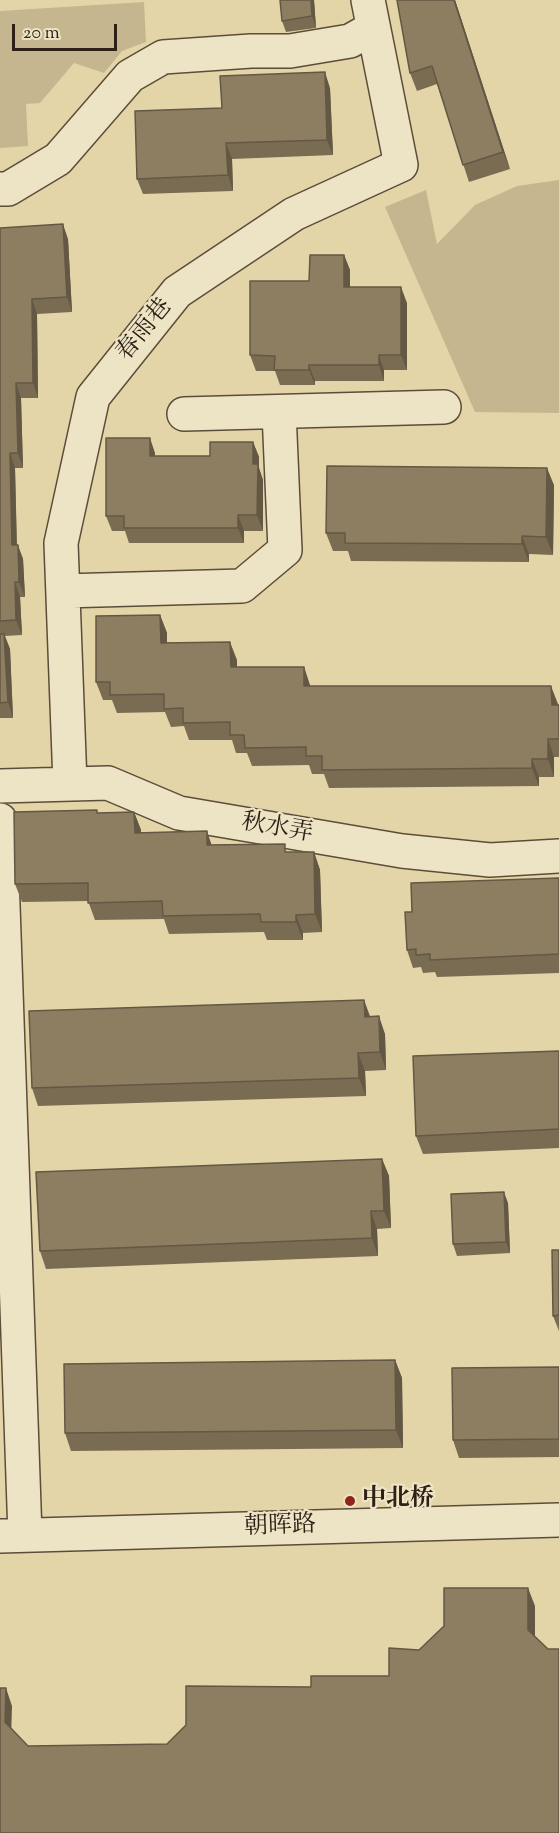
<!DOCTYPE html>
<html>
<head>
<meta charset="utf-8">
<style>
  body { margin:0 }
  #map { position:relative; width:559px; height:1833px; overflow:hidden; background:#e4d5a8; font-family:"Sorts Mill Goudy",serif }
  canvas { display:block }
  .scale { position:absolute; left:12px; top:24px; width:105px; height:27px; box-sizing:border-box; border:3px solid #2e2015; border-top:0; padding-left:8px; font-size:18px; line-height:21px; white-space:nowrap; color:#2e2015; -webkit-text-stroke:4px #ede4c6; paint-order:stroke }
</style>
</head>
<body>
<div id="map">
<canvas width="559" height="1833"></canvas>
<div class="scale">20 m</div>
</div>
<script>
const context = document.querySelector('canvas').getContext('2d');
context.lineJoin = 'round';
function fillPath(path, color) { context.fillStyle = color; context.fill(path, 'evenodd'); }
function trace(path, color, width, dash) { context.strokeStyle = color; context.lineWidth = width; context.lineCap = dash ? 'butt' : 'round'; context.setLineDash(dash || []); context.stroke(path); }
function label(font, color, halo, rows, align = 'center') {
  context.font = font + ' "Sorts Mill Goudy","Noto Serif SC",serif'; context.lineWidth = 4.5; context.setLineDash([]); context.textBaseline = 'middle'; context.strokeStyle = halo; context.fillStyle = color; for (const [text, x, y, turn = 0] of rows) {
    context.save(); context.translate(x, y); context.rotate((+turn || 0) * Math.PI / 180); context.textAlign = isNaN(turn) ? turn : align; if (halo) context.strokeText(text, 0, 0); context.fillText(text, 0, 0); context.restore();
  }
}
const green = new Path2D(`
  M144,2L146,42L122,51L104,73L74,63L40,103L26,104L28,146L0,148V11Z
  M559,180V413L475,412L385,207L426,190L437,244L475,205L517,186Z`);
const minor = new Path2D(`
  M0,189H8L58,159L130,76L163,57L251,51H290L350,41L373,28
  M184,414L444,407
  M63,591L242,586L285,550L279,412
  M70,784L61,543L93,397L177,292L294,214L401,165L368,0
  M0,786L108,783L179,813L402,851L490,860L559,856
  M0,820L25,1535
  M0,1536L559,1520`);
const wall = new Path2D(`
  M314,0L316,28L286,32L282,21Z
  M455,0L510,169L469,182L437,84L417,91L410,73Z
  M330,88L333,155L232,159L233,191L143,194L137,179L222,108Z
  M0,228L68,239L72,312L37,314L38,398H21L23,468H15L17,545L23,559L25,597H20L22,635L5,636L10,649L13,718H0Z
  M344,255L350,270V287L407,303V370H384V381H315V385H280L275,371H256L250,355L309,281Z
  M253,442L259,457V468L263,480V531H244V543H129L125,531H112L106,516L155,453V456H210Z
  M554,485L553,555L529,554V562L351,561L348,551H333L326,533Z
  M160,615L167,633V643L237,660V667H304L310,686L559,705V757H554V777H539V786L329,788L324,774H312L309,765L252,766L247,753H236L232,740H189L184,726L171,727L165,712L117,713L112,700H103L96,682Z
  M134,812L141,830V833L212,845L288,852H314L320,870L322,932L303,933V940H267L264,932L169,934L164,919L95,920L88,901L22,902L15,884L98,813Z
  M559,878V973L437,977L435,972L423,973L421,967L413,968L407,950L412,912Z
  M364,1000L370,1016L385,1034L386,1070L365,1071L366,1096L38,1106L32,1088Z
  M559,1051V1148L423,1154L416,1136Z
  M382,1159L389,1176L391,1228L377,1229L378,1256L46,1269L40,1251Z
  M508,1203L510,1253L457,1256L453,1244Z
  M559,1250V1331L553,1316Z
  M395,1360L402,1378L403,1448L71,1451L65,1433Z
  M559,1367V1457L459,1458L453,1440Z`);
const shadedWall = new Path2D(`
  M311,0H314L316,28L312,16Z
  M454,0H455L510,169L503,152Z
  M325,72L330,88L333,155L327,140Z
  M226,143L232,159L233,191L228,175Z
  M63,224L68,239L72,312L67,297Z
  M344,255L350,270V303L344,287Z
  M401,287L407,303V370L401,355Z
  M32,299L37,314L38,398L33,383Z
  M379,355L384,370V381L379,365Z
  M309,365L315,381V385L309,370Z
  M16,383L21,398L23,468L18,453Z
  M150,438L155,453V471L150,456Z
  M253,442L259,457V468L263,480V531L257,515L253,464Z
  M10,453L15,468L17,560L12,545Z
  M547,468L554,485L553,555L546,537Z
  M238,515L244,531V543L238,528Z
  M522,536L529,554V562L522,544Z
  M18,545L23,559L25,597L19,582Z
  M15,582L20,597L22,635L16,620Z
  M160,615L167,633V661L161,643Z
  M4,634L10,649L13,718L8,702Z
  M230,642L237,660V685L231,667Z
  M304,667L310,685L311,704L304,686Z
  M551,686L558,704V722L552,705Z
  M548,739L554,757V777L548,759Z
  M532,759L539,777V786L532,768Z
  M134,812L141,830V851L135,833Z
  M207,831L213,849L207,845Z
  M314,852L320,870L322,932L315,914Z
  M296,915L303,933V940L296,922Z
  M364,1000L370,1018L365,1017Z
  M379,1016L385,1034L386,1070L380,1052Z
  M358,1053L365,1071L366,1096L359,1078Z
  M382,1159L389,1176L391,1228L384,1211Z
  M504,1192L508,1203L510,1253L506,1242Z
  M371,1211L377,1229L378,1256L372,1238Z
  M395,1360L402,1378L403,1448L396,1430Z
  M528,1588L535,1606V1648L528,1630Z
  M6,1688L12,1706L11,1740L5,1722Z`);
const building = new Path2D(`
  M280,0H311L312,16L282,21Z
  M397,0H454L503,152L463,165L432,66L410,73Z
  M325,72L327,140L226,143L228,175L137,179L135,111L222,108L220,76Z
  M63,224L67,297L32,299L33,383H16L18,453H10L12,545H18L19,582H15L16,620L0,621V228Z
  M310,255H344V287H401V355H379V365H309V370H274L275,356L250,355V281H309Z
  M106,438H150V456H210V442H253V464H258L257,515H238V528H124V516H106Z
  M327,466L547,468L546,537L522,536V544L345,543V533H326Z
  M160,615L161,643L230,642L231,667H304V686H551L552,705H559V739H548V759H532V768L322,770V756H306V747L245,748L244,735H230V722L183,723V708L164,709V694L110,695V682H96V616Z
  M0,634H4L8,702L0,703Z
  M97,810V813L134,812L135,833L207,831V845L285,844V852H314L315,914L296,915V922H261L260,914L163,916L162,901L88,903V883L15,884L14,812Z
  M559,878V954L430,960V954L416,955V949L407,950L405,912H412L411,883Z
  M364,1000L365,1017L379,1016L380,1052L358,1053L359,1078L32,1088L29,1011Z
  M559,1051V1129L416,1136L413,1056Z
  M382,1159L384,1211H371L372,1238L40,1251L36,1172Z
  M504,1192L506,1242L453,1244L451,1194Z
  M552,1250H559V1315L553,1316Z
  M395,1360L396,1430L65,1433L64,1364Z
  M559,1367V1439L453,1440L452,1368Z
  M444,1588H528V1630L548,1649H559V1833H0V1688H6L5,1722L28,1746L167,1744L186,1725V1686L311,1687V1676H389V1648L419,1650L444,1626Z`);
const markers = [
  [350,1501,6,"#8f2418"]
];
const streetNames = [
  ["春雨巷",146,331,-51],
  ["秋水弄",277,830,10],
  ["朝晖路",280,1528,-2]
];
const poiNames = [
  ["中北桥",362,1501]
];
fillPath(green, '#c5b68f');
trace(minor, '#5c4d3a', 36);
trace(minor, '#ede4c6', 33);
fillPath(wall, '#796c53');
fillPath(shadedWall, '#635844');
fillPath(building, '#8d7e61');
trace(building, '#635844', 1.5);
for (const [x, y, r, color] of markers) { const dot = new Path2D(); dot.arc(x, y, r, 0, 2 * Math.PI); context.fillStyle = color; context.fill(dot); trace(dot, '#ede4c6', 2); }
label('24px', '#2e2015', '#ede4c6', streetNames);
label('bold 24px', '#2e2015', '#ede4c6', poiNames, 'left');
</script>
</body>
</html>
